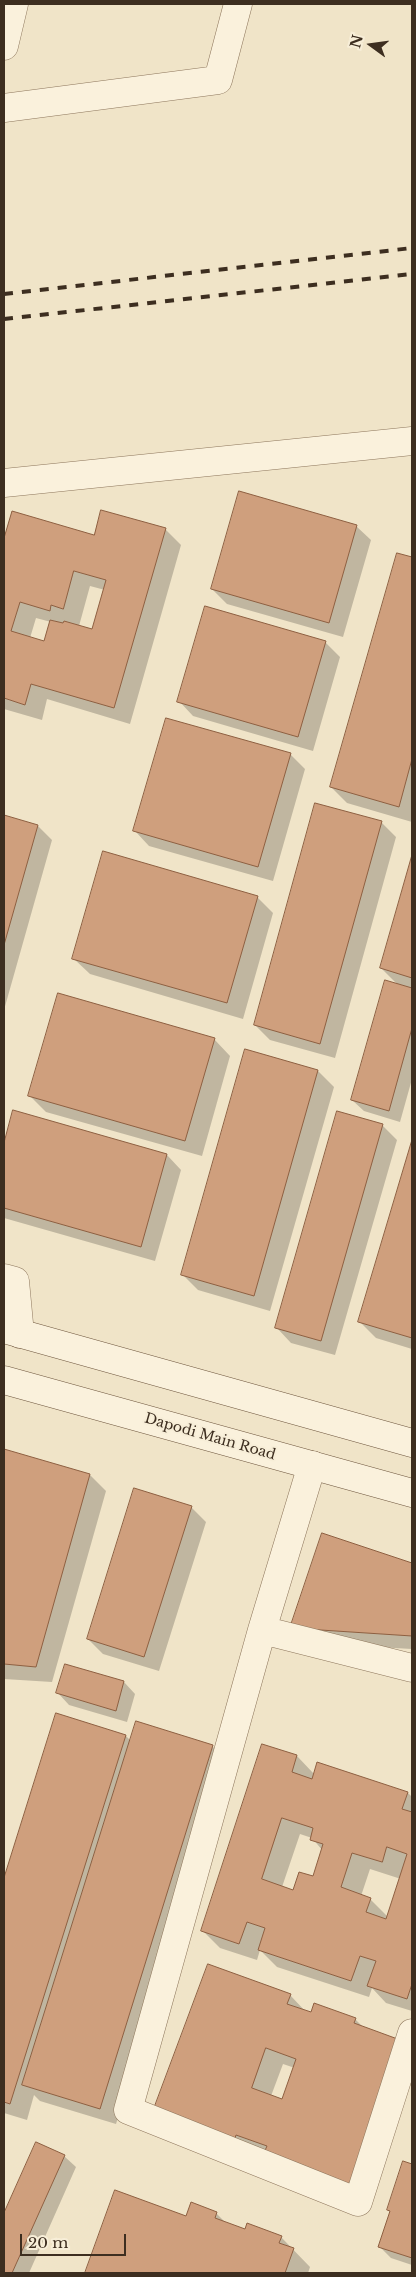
<!DOCTYPE html>
<html>
<head>
<meta charset="utf-8">
<style>
  body { margin:0 }
  #map { position:relative; width:416px; height:2277px; overflow:hidden; background:#f0e4c8; font-family:"Libre Baskerville",serif }
  canvas { display:block }
  .frame { position:absolute; inset:0; border:5px solid #3d2e20; pointer-events:none }
  .north { position:absolute; left:346px; top:20px; width:50px; height:50px; -webkit-text-stroke:4px #f7eed8; paint-order:stroke; rotate:284deg; font-size:14px; font-weight:700; line-height:20px; text-align:center; color:#3d2e20 }
  .north::after { content:''; display:block; margin:auto; width:18px; height:22px; background:#3d2e20; clip-path:polygon(50% 0,100% 100%,50% 72%,0 100%) }
  .scale { position:absolute; left:20px; top:2234px; width:106px; height:22px; box-sizing:border-box; border:2px solid #3d2e20; border-top:0; padding-left:6px; font-size:15px; line-height:18px; white-space:nowrap; color:#3d2e20; -webkit-text-stroke:4px #f7eed8; paint-order:stroke }
</style>
</head>
<body>
<div id="map">
<canvas width="416" height="2277"></canvas>
<div class="frame"></div>
<div class="north">N</div>
<div class="scale">20 m</div>
</div>
<script>
const context = document.querySelector('canvas').getContext('2d');
context.lineJoin = 'round';
function fillPath(path, color) { context.fillStyle = color; context.fill(path, 'evenodd'); }
function trace(path, color, width, dash) { context.strokeStyle = color; context.lineWidth = width; context.lineCap = dash ? 'butt' : 'round'; context.setLineDash(dash || []); context.stroke(path); }
function label(font, color, halo, rows, align = 'center') {
  context.font = font + ' "Libre Baskerville",serif'; context.lineWidth = 4; context.setLineDash([]); context.textBaseline = 'middle'; context.strokeStyle = halo; context.fillStyle = color; for (const [text, x, y, turn = 0] of rows) {
    context.save(); context.translate(x, y); context.rotate((+turn || 0) * Math.PI / 180); context.textAlign = isNaN(turn) ? turn : align; if (halo) context.strokeText(text, 0, 0); context.fillText(text, 0, 0); context.restore();
  }
}
const shadow = new Path2D(`
  M12,512L95,536L165,529L181,545L130,724L47,699L42,720L4,709V542ZM90,586L105,590L93,630L79,626ZM36,618L51,622L45,642L30,638Z
  M356,526L371,540L343,637L227,604L212,589Z
  M397,555L412,559V822L347,803L331,787Z
  M325,642L340,657L313,751L193,716L179,701Z
  M290,754L305,769L273,881L149,846L135,831Z
  M4,816L38,826L52,840L4,1010Z
  M381,822L396,837L335,1058L270,1040L255,1025Z
  M412,860V1079L400,1122L364,1111L352,1100L398,985L381,968Z
  M257,897L273,913L243,1019L90,974L73,958Z
  M214,1039L230,1056L202,1156L46,1112L30,1096Z
  M318,1071L334,1087L270,1311L198,1290L182,1274Z
  M14,1112L167,1155L181,1170L155,1261L4,1218V1148Z
  M382,1125L397,1140L335,1355L291,1343L277,1328Z
  M412,1144V1349L376,1338L360,1322Z
  M4,1450L90,1475L106,1491L52,1682L4,1679Z
  M191,1507L206,1522L159,1671L103,1654L88,1639Z
  M322,1534L412,1564V1649L306,1643Z
  M66,1665L124,1682L135,1694L127,1722L69,1705L58,1693Z
  M56,1714L126,1736L131,1741L212,1746L228,1762L116,2124L40,2101L34,2095L27,2120L4,2113V1882Z
  M263,1745L297,1756L314,1774L408,1793L412,1797V2011L386,2003L372,1988L369,1997L277,1967L260,1950L257,1960L220,1948L203,1931ZM300,1834L312,1838L323,1851L314,1877L294,1891L282,1887ZM370,1869L401,1879L388,1917L370,1899L361,1896Z
  M290,1995L306,2012L355,2019L364,2028L365,2202L170,2130ZM283,2064L295,2068L283,2100L271,2096Z
  M36,2143L64,2156L76,2167L29,2273H4V2216Z
  M404,2163L412,2165V2265L391,2258L379,2246L391,2212L388,2210Z
  M116,2191L186,2217L216,2213L227,2224L246,2231L281,2237L310,2267L308,2273H86Z`);
const building = new Path2D(`
  M239,491L357,525L329,623L211,589Z
  M101,510L166,528L114,708L31,684L25,705L4,698V538L12,511L94,535ZM74,571L106,580L92,629L64,621L63,623L50,620L44,641L11,631L20,602L50,611L51,605L63,609Z
  M397,553L412,557V759L399,807L330,787Z
  M205,606L326,641L298,737L177,702Z
  M166,718L291,753L258,867L133,831Z
  M315,803L382,821L320,1044L254,1025Z
  M4,815L38,825L4,945Z
  M103,851L258,896L227,1003L72,959Z
  M412,855V978L380,968Z
  M385,980L412,988V1028L389,1111L351,1100Z
  M58,993L215,1038L185,1141L28,1096Z
  M245,1049L318,1070L254,1296L181,1275Z
  M13,1110L167,1154L141,1247L4,1208V1143Z
  M337,1111L383,1124L321,1341L275,1328Z
  M412,1140V1338L358,1322Z
  M4,1449L90,1474L36,1667L4,1664Z
  M134,1488L192,1506L144,1657L87,1639Z
  M322,1533L412,1563V1636L290,1628Z
  M65,1664L124,1681L116,1711L56,1693Z
  M56,1713L126,1735L10,2104L4,2102V1878Z
  M136,1721L213,1745L100,2109L22,2085Z
  M262,1744L297,1755L292,1772L312,1779L317,1762L408,1792L402,1809L412,1812V1984L407,1999L367,1986L376,1961L360,1956L351,1981L258,1950L265,1928L247,1922L239,1944L201,1931ZM282,1818L313,1828L310,1840L323,1844L313,1876L299,1872L293,1890L262,1879ZM387,1847L407,1854L386,1919L366,1912L371,1898L341,1887L352,1853L382,1862Z
  M208,1964L291,1994L287,2004L311,2012L314,2003L356,2018L354,2023L403,2041L349,2187L263,2155L267,2146L236,2135L233,2144L152,2114ZM266,2048L296,2059L282,2099L252,2088Z
  M36,2142L65,2155L12,2273H4V2213Z
  M403,2161L412,2164V2258L378,2247L390,2211L387,2210Z
  M115,2190L186,2216L191,2202L217,2212L215,2218L245,2229L247,2223L282,2236L279,2243L294,2248L285,2273H85Z`);
const minor = new Path2D(`
  M4,46L14,4
  M4,108L218,80L238,4
  M4,483L412,441
  M312,1465L262,1630L128,2110L358,2202L412,2033
  M262,1630L412,1668`);
const tertiary = new Path2D(`
  M4,1278L15,1281L20,1334`);
const secondary = new Path2D(`
  M4,1329L412,1443
  M4,1380L412,1493`);
const rail = new Path2D(`
  M4,294L412,248
  M4,319L412,274`);
const streetNames = [
  ["Dapodi Main Road",210,1437,16]
];
fillPath(shadow, '#0003');
fillPath(building, '#cf9f7d');
trace(building, '#8d5f41', 1);
trace(minor, '#8d765c', 29);
trace(tertiary, '#8d765c', 29);
trace(secondary, '#6f573f', 29);
trace(minor, '#faf1dc', 28);
trace(tertiary, '#faf1dc', 28);
trace(secondary, '#faf1dc', 28);
trace(rail, '#3d2e20', 4, [9, 9]);
label('14px', '#3d2e20', '#f7eed8', streetNames);
</script>
</body>
</html>
